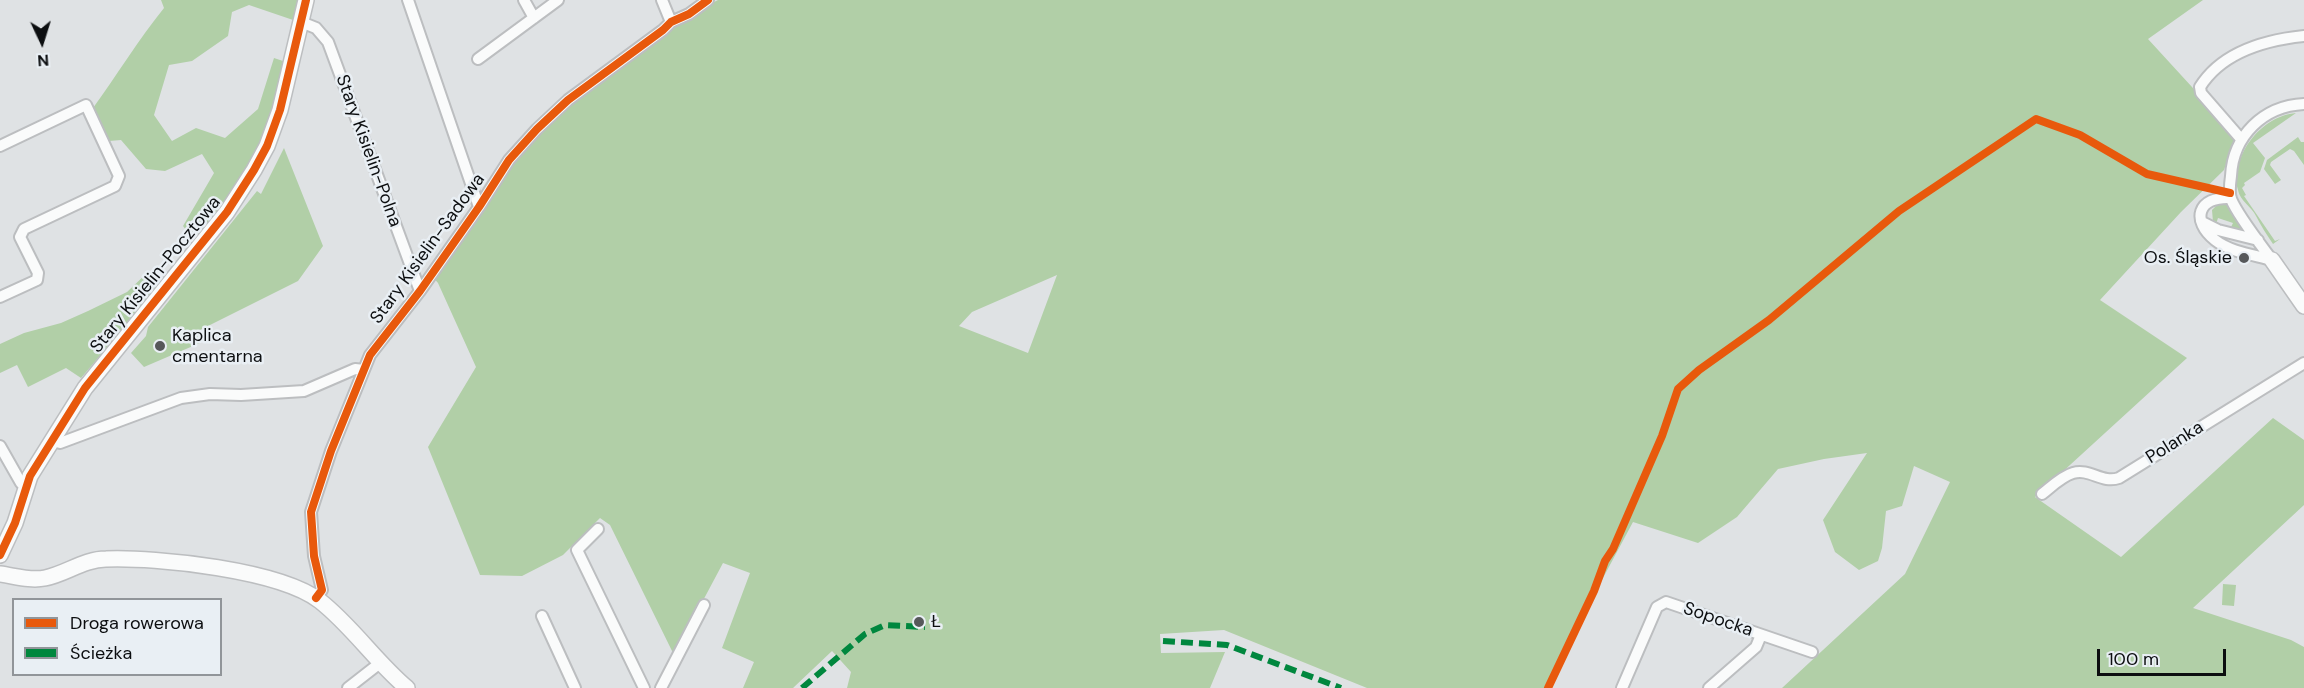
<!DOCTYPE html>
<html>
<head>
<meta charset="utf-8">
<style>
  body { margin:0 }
  #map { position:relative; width:2304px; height:688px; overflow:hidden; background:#dfe2e4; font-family:"DM Sans",sans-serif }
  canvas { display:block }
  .legend { position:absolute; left:12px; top:598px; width:210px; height:78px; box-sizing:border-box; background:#e9eff4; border:2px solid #919599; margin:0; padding:8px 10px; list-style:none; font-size:18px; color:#0c0e10 }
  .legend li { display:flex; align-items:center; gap:12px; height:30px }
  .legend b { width:30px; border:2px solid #919599 }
  .north { position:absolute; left:12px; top:12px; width:60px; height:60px; -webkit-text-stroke:4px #e9eff4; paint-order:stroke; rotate:176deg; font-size:16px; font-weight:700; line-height:24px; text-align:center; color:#0c0e10 }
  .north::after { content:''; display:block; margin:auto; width:21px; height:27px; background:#0c0e10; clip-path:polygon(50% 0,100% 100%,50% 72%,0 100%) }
  .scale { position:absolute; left:2097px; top:649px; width:129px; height:27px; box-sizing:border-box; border:3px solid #0c0e10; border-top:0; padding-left:8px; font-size:18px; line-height:21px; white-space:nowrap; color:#0c0e10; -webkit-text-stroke:4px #e9eff4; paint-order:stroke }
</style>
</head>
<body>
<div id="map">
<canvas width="2304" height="688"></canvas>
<ul class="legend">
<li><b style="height:8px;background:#e8590c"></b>Droga rowerowa</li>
<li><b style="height:8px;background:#00873e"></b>Ścieżka</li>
</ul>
<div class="north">N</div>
<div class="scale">100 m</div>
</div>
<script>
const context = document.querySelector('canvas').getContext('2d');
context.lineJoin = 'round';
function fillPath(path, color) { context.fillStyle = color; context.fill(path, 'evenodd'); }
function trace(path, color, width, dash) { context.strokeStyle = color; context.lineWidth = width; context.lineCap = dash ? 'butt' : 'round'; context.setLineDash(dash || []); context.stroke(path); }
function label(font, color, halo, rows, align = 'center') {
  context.font = font + ' "DM Sans",sans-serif'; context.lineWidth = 5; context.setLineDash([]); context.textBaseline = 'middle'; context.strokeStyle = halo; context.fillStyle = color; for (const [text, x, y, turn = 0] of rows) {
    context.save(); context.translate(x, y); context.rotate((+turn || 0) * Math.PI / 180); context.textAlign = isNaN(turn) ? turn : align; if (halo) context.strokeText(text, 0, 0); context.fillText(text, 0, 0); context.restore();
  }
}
const green = new Path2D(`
  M161,0H301L296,21L249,5L232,12L228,36L192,61L169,65L154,115L172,141L196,128L225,138L258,109L274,58L286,62C278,90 271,119 259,146C243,181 218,212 195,242L183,226L214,173L202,154L165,171L146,169L121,140L109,141L93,108C117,75 138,40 164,8Z
  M718,0H2203L2148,39L2236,135L2224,170L2181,212L2100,300L2187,358L2035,497L2121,557L2273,418L2304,440V505L2193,608L2291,640L2304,647V688H1782L1905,574L1950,482L1914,466L1902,506L1886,511L1882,548L1878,561L1859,570L1835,552L1823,520L1867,453L1824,459L1778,469L1737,517L1698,543L1633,522L1544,688H1367L1224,630L1160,634L1161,653L1225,652L1210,688H847L851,672L832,651L793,688H743L754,662L722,648L750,573L723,563L674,655L610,525L600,518L563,555L522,576L480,575L428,447L476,367L438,283L431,275L530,132L672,24ZM1057,275L1028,353L959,326L972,312Z
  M2296,113L2253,143L2265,158L2260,172L2244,183L2245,185L2242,188L2246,195L2244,196L2275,241L2280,239L2273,244C2267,235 2261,226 2256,216C2252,207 2240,201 2238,190C2230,156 2261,116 2296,113Z
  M2298,137L2301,142H2304V165L2294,151L2290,149L2271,162L2270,165L2281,180L2275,184L2264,169L2267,160Z
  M284,148L323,246L298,281L196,332L200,343L144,367L131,353L146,336L148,327L257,191L261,194Z
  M2225,203L2228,205L2245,230L2244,232L2230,229L2233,223L2218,218L2216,224L2213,222L2212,210L2218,204Z
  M147,273L161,284L81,378L66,368L28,387L17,365L0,373V344L24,333L61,323L88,311L127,292Z
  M2223,584L2236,585L2234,606L2222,605Z`);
const street = new Path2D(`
  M408,0L479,207
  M524,0L534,18
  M662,0L671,22
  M301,22L316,28L328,42L420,291
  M478,59L558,0
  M2241,139L2201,93L2200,87C2222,52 2265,40 2304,36
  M0,146L86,105L119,176L115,186L24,229L20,237L38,273L37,280L0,297
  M2231,198C2197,196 2191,221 2215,240C2230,252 2254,255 2272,260
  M2202,222L2218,230L2258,240
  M2272,260C2261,245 2238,216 2231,199C2229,193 2230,183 2231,176C2233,136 2263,106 2304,104
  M52,441L60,443L181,398L210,394L241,395L304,391L355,369L364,370
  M0,446L21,483L26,485
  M2042,494C2051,487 2062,476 2073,473C2090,468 2102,484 2119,478L2304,363
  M598,529L577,550L644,688
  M316,598L322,590L314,556L311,512L331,451L370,355L420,291L479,207L509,160L537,129L568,100L663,30L671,22L689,14L708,0
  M542,616L575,688
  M348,688L380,663
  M661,688L704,605
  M1622,688L1657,607L1666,602L1812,652
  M1709,688L1756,647L1761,635`);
const secondary = new Path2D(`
  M2272,260L2304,306
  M0,555L15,523L30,476L85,388L227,212L254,170L267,146L280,110L306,0
  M0,574C15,576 30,581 45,578C66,574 84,559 106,559C157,557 280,570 320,601C352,626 376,662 407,688`);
const quiet = new Path2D(`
  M1163,641L1227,645L1341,688
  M802,688L865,634L885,625L925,627`);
const cycleway = new Path2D(`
  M0,555L15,523L30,476L85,388L227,212L254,170L267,146L280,110L306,0
  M316,598L322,590L314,556L311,512L331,451L370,355L420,291L479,207L509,160L537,129L568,100L663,30L671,22L689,14L708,0
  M1548,688L1594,591L1605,561L1613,549L1662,436L1678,389L1699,370L1769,320L1899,211L2036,119L2080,135L2147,174L2230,193`);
const markers = [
  [2244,258,6,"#56585a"],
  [160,346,6,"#56585a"],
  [919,622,6,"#56585a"]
];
const streetNames = [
  ["Stary Kisielin-Polna",368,151,70],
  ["Stary Kisielin-Sadowa",428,249,-54],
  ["Stary Kisielin-Pocztowa",156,275,-51],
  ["Polanka",2175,443,-32],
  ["Sopocka",1718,620,19]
];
const poiNames = [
  ["Os. Śląskie",2232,258,"right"],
  ["Kaplica",172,336],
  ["cmentarna",172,357],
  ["Ł",931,622]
];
fillPath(green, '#b1cfa7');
trace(street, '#bcbec0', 14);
trace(secondary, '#bcbec0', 18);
trace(street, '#fafbfb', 10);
trace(secondary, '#fafbfb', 15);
trace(quiet, '#00873e', 6, [12, 6]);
trace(cycleway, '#e8590c', 8);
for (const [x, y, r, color] of markers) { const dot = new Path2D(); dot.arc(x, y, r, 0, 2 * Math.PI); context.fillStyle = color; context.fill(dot); trace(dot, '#e9eff4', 2); }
label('18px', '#0c0e10', '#e9eff4', streetNames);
label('18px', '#0c0e10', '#e9eff4', poiNames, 'left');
</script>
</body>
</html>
